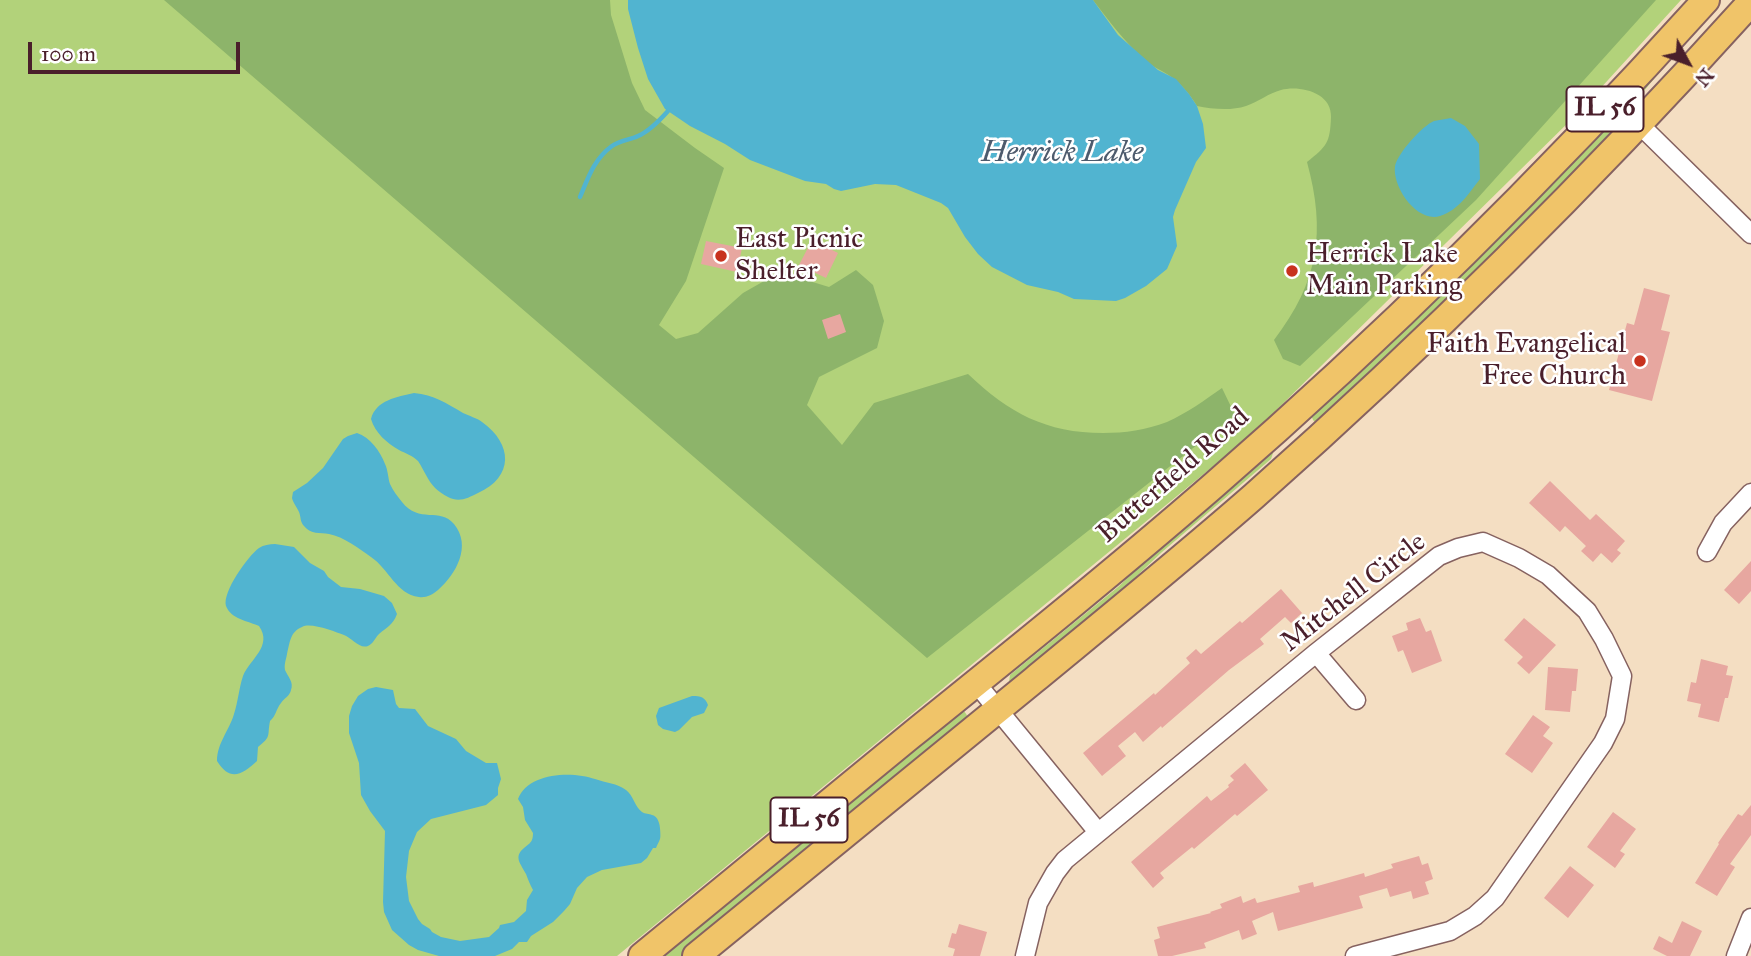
<!DOCTYPE html>
<html>
<head>
<meta charset="utf-8">
<style>
  body { margin:0 }
  #map { position:relative; width:1751px; height:956px; overflow:hidden; background:#f4dec2; font-family:"IM FELL Great Primer",serif }
  canvas { display:block }
  .north { position:absolute; left:1653px; top:28px; width:70px; height:70px; -webkit-text-stroke:5px #fff; paint-order:stroke; rotate:131deg; font-size:19px; font-weight:700; line-height:28px; text-align:center; color:#4a1f2b }
  .north::after { content:''; display:block; margin:auto; width:24px; height:32px; background:#4a1f2b; clip-path:polygon(50% 0,100% 100%,50% 72%,0 100%) }
  .scale { position:absolute; left:28px; top:42px; width:212px; height:32px; box-sizing:border-box; border:4px solid #4a1f2b; border-top:0; padding-left:9px; font-size:21px; line-height:24px; white-space:nowrap; color:#4a1f2b; -webkit-text-stroke:5px #fff; paint-order:stroke }
</style>
</head>
<body>
<div id="map">
<canvas width="1751" height="956"></canvas>
<div class="north">N</div>
<div class="scale">100 m</div>
</div>
<script>
const context = document.querySelector('canvas').getContext('2d');
context.lineJoin = 'round';
function fillPath(path, color) { context.fillStyle = color; context.fill(path, 'evenodd'); }
function trace(path, color, width, dash) { context.strokeStyle = color; context.lineWidth = width; context.lineCap = dash ? 'butt' : 'round'; context.setLineDash(dash || []); context.stroke(path); }
function label(font, color, halo, rows, align = 'center') {
  context.font = font + ' "IM FELL Great Primer",serif'; context.lineWidth = 5; context.setLineDash([]); context.textBaseline = 'middle'; context.strokeStyle = halo; context.fillStyle = color; for (const [text, x, y, turn = 0] of rows) {
    context.save(); context.translate(x, y); context.rotate((+turn || 0) * Math.PI / 180); context.textAlign = isNaN(turn) ? turn : align; if (halo) context.strokeText(text, 0, 0); context.fillText(text, 0, 0); context.restore();
  }
}
const green = new Path2D(`
  M0,0H1681L1577,114L1250,436L617,956H0Z
  M1677,51L1553,201L1422,330L1316,423L1313,420L1310,412Z
  M1270,450L1273,453L1271,459L1162,552L1063,646L1011,684L1009,682L1010,675L1118,587L1218,492Z
  M962,709C967,714 970,718 965,725L683,956H655Z`);
const forest = new Path2D(`
  M164,0H610L611,15L632,83L645,110L695,148L724,168L686,281L659,325L676,339L698,333L743,293L780,272L829,287L856,270L873,285L884,321L877,348L819,377L807,405L842,445L874,403L968,374C1009,413 1046,433 1103,433C1125,433 1146,430 1167,422C1187,413 1205,400 1222,388L1235,415L927,658Z
  M1093,0H1656L1476,200L1300,366L1283,359L1274,340C1319,281 1326,232 1307,162C1327,146 1330,143 1331,117C1332,92 1299,85 1281,90C1269,93 1258,102 1246,106C1231,111 1212,109 1197,106C1190,94 1179,81 1167,74C1159,69 1151,66 1144,59C1124,41 1109,21 1093,0Z`);
const water = new Path2D(`
  M628,0H1093L1118,35L1158,70L1176,79L1189,94L1197,106L1203,124L1206,148L1196,162L1175,210L1173,217L1177,246L1167,269L1146,286L1125,298L1116,301L1074,299L1058,292L1027,285L992,267L978,254L965,237L948,208L941,203L896,185L875,184L841,191L834,189L826,184L805,181L750,160L725,144L690,126L665,109L648,79L638,48L628,9Z
  M1451,118L1465,126L1479,144L1480,179C1469,193 1459,210 1440,216C1417,223 1392,187 1395,166C1398,153 1422,126 1434,121C1439,120 1446,119 1451,118Z
  M414,393C434,395 446,403 463,413C469,416 477,418 482,422C513,444 514,477 478,493C468,498 459,503 448,497C438,492 431,485 426,475C423,470 421,465 418,461C413,456 405,453 399,450C387,443 375,433 371,419C376,400 397,397 414,393Z
  M357,433C370,437 380,451 385,464C388,470 388,478 390,484C393,491 398,497 402,502C419,524 440,507 454,524C472,546 456,574 438,590C432,595 426,598 419,597C396,594 389,569 371,557C358,548 344,537 329,534C320,532 311,535 304,526C300,522 301,517 299,512C297,507 293,503 292,498L293,492L307,483L323,468L343,439L348,436Z
  M275,544L294,547L310,563L324,571L328,577L341,587L360,589L384,596L392,603L397,614C393,625 387,627 379,634C375,638 373,644 368,646C359,649 352,638 344,635C335,632 311,622 302,627C290,632 290,642 287,654C286,660 284,664 285,670C288,677 294,682 291,690C290,696 284,698 281,703C276,709 276,716 270,721C267,736 272,736 258,747L257,761C242,775 230,782 217,761C217,743 229,731 234,714C238,702 239,688 243,676C250,659 273,646 259,626C248,621 231,619 226,606C222,592 248,556 259,548C264,545 269,544 275,544Z
  M376,687L393,690L396,704L399,708L415,709L428,726L456,739L466,751L486,763H497L501,779L498,788V795L486,805L431,819L417,832L409,851L406,877L409,901L418,919L422,924L430,929L432,932L441,937L460,941L489,937L499,928L500,925L514,922L526,911L527,900L533,890C530,885 528,879 526,874C521,864 513,857 524,848C530,843 533,842 533,833L525,820L523,807L518,799C528,772 573,771 595,779C606,783 617,783 626,790C633,795 635,807 642,812C649,816 656,812 659,823C660,825 661,837 660,839C659,842 657,845 656,848H653L647,858L641,863L602,870L587,877L577,888L570,904L564,911L553,922L531,936L527,942H519L512,949L495,956H439L418,950L409,945L392,930L384,912L383,902L385,831L370,811L361,795L359,763L349,733V716L352,706L358,696L368,689Z
  M692,696C701,696 705,697 708,705L704,713L692,717L679,730L675,732L663,729L658,725L656,716L659,708Z`);
const stream = new Path2D(`
  M580,197C588,178 594,159 612,146C620,140 630,140 638,136C650,131 660,120 668,111`);
const building = new Path2D(`
  M812,240L838,253L826,278L799,265Z
  M706,241L742,248L737,272L701,264Z
  M1644,288L1670,295L1661,330L1670,332L1652,401L1609,390L1627,323L1634,325Z
  M840,314L846,332L828,339L822,320Z
  M1550,481L1590,520L1596,514L1625,541L1617,550L1621,553L1612,563L1601,553L1593,562L1581,551L1586,546L1565,526L1560,532L1529,503Z
  M1751,561V591L1739,604L1724,590Z
  M1281,589L1302,613L1291,623L1285,617L1260,639L1264,644L1229,670L1162,728L1161,726L1143,742L1135,732L1118,746L1126,756L1102,776L1083,753L1154,693L1155,695L1190,663L1186,658L1196,649L1201,654L1240,621L1242,623Z
  M1420,618L1426,632L1431,630L1442,661L1412,673L1403,650L1398,652L1392,636L1408,630L1406,623Z
  M1524,618L1556,645L1529,674L1517,663L1523,657L1504,640Z
  M1701,659L1728,666L1726,675L1733,676L1728,698H1725L1719,722L1698,717L1701,704L1687,701L1691,682L1696,683Z
  M1548,667L1578,669L1576,691H1572L1570,712L1545,710Z
  M1533,715L1550,727L1543,736L1553,743L1532,773L1505,754Z
  M1245,763L1268,790L1237,816L1235,814L1194,849L1192,847L1160,873L1164,878L1153,888L1131,862L1207,796L1211,801L1229,787L1228,785L1234,780L1230,776Z
  M1751,805V835L1730,864L1735,867L1717,896L1695,883L1719,844L1718,843L1738,814L1742,816Z
  M1613,812L1636,829L1620,851L1625,854L1615,868L1587,847Z
  M1419,856L1422,865L1428,863L1433,879L1425,882L1429,894L1413,899L1411,891L1390,897L1387,888L1359,896L1363,908L1278,931L1273,912L1252,921L1257,934L1242,940L1239,930L1204,943L1206,948L1172,956H1158L1154,940L1160,938L1157,927L1211,913L1210,912L1222,908L1220,904L1241,896L1243,903L1255,898L1257,903L1300,892L1298,886L1313,882L1314,887L1364,873L1365,877L1393,868L1391,864Z
  M1570,866L1594,885L1568,918L1544,898Z
  M1682,921L1702,931L1690,956H1667L1653,949L1659,936L1672,943Z
  M959,924L987,932L980,956H953L955,949L948,947L952,933L956,934Z`);
const minor = new Path2D(`
  M1639,124L1751,234
  M1707,552L1723,523L1751,493
  M1316,653L1356,700
  M976,683L1098,832
  M1025,956L1038,903L1055,873L1065,860L1316,653L1439,556L1458,548L1483,542L1519,558L1548,575L1587,611L1604,639L1622,676L1615,719L1603,743L1495,898L1475,916L1450,931L1355,956
  M1736,956L1751,918`);
const primary = new Path2D(`
  M642,956C731,883 820,810 909,737C1012,654 1115,571 1214,485C1388,334 1552,171 1706,0
  M696,956C808,864 921,772 1034,680C1108,619 1182,559 1254,496C1429,341 1595,176 1751,2`);
const markers = [
  [721,256,7,"#c8321e"],
  [1292,271,7,"#c8321e"],
  [1640,361,7,"#c8321e"]
];
const shields = [
  [1605,109,77],
  [809,820,77]
];
const shieldNames = [
  ["IL 56",1605,109],
  ["IL 56",809,820]
];
const poiNames = [
  ["East Picnic",735,240],
  ["Shelter",735,272],
  ["Herrick Lake",1306,255],
  ["Main Parking",1306,287],
  ["Faith Evangelical",1626,345,"right"],
  ["Free Church",1626,377,"right"]
];
const streetNames = [
  ["Butterfield Road",1174,476,-41],
  ["Mitchell Circle",1354,593,-38]
];
const waterNames = [
  ["Herrick Lake",1062,154]
];
fillPath(green, '#b2d27a');
fillPath(forest, '#8db46a');
fillPath(water, '#51b4d0');
trace(stream, '#51b4d0', 4.5);
fillPath(building, '#e7a7a0');
trace(minor, '#866260', 21);
trace(primary, '#866260', 30);
trace(minor, '#fff', 18);
trace(primary, '#f0c469', 26);
for (const [x, y, r, color] of markers) { const dot = new Path2D(); dot.arc(x, y, r, 0, 2 * Math.PI); context.fillStyle = color; context.fill(dot); trace(dot, '#fff', 2.5); }
for (const [x, y, w] of shields) { const box = new Path2D(); box.roundRect(x - w / 2, y - 22.5, w, 45, 5); context.fillStyle = '#fff'; context.fill(box); trace(box, '#4a1f2b', 2); }
label('bold 26px', '#4a1f2b', null, shieldNames);
label('28px', '#4a1f2b', '#fff', poiNames, 'left');
label('28px', '#4a1f2b', '#fff', streetNames);
label('italic 30px', '#4d5b6d', '#fff', waterNames);
</script>
</body>
</html>
